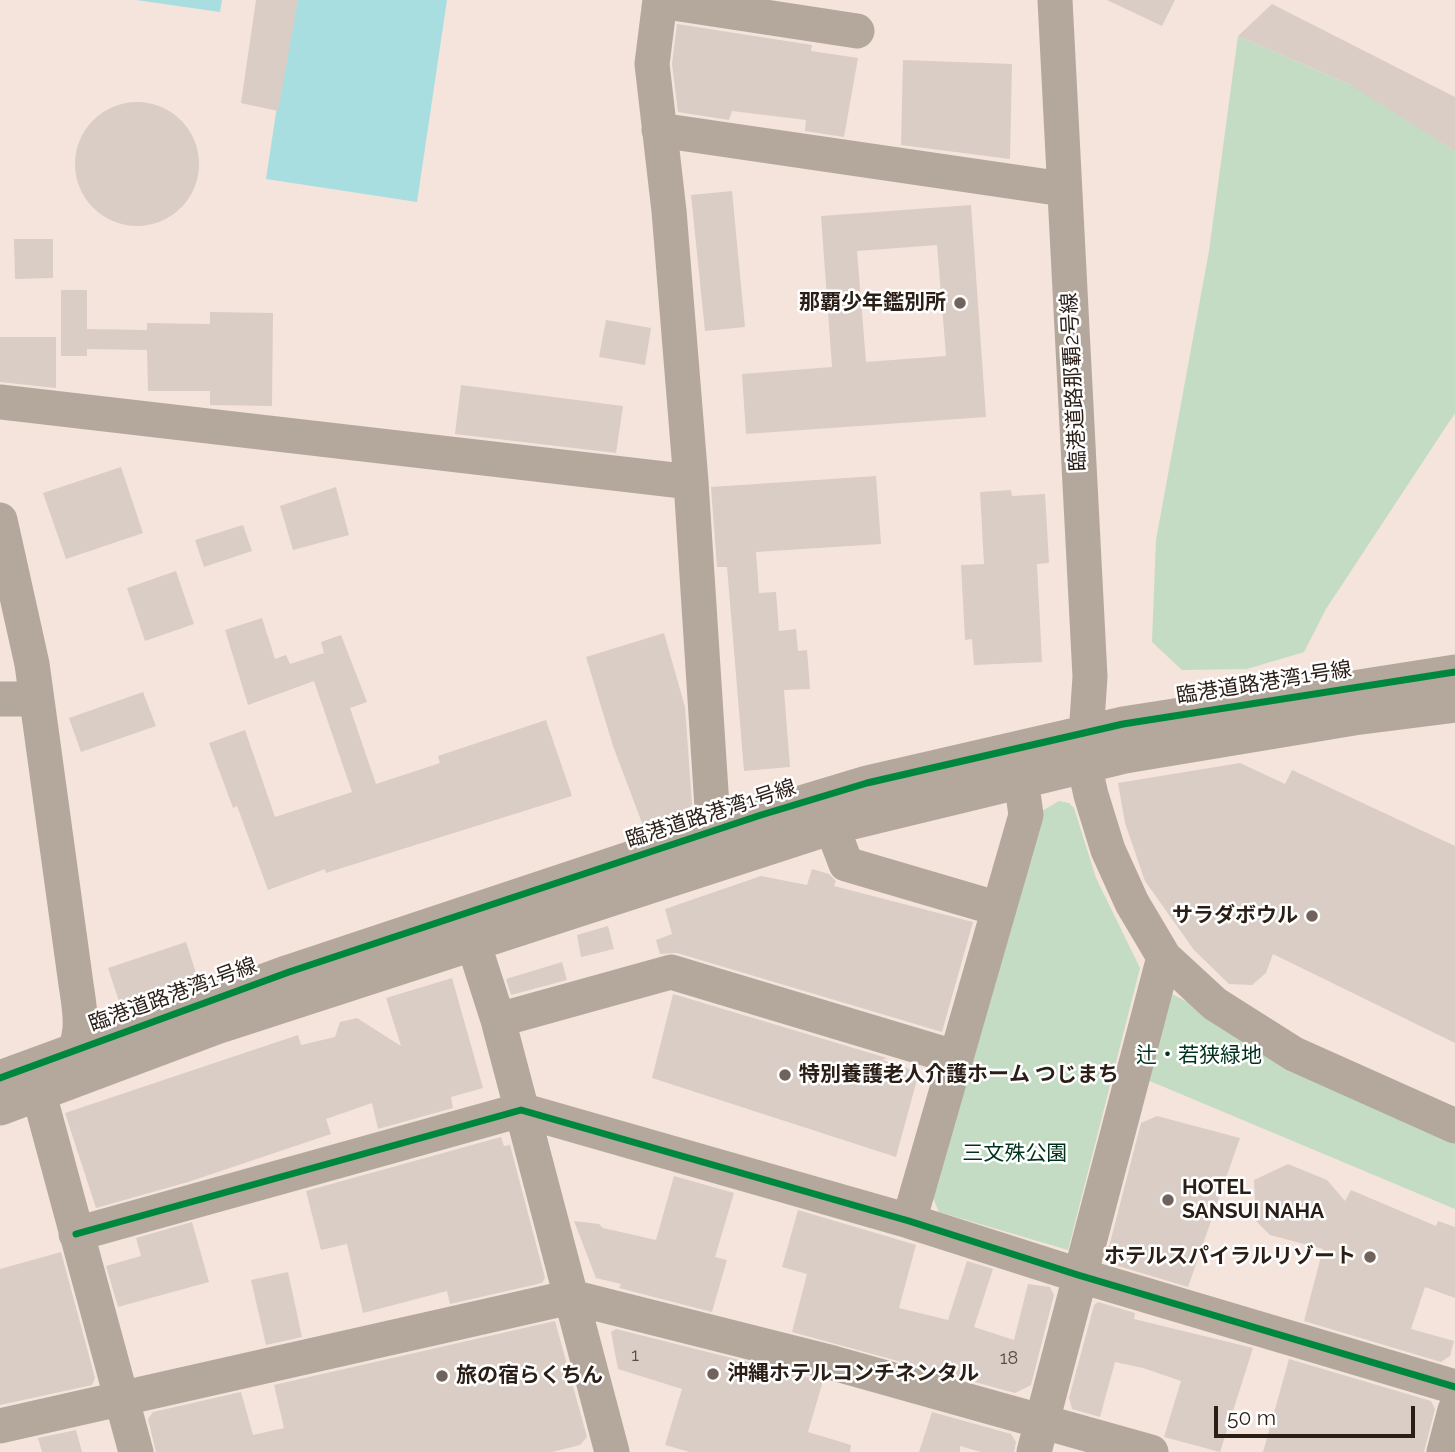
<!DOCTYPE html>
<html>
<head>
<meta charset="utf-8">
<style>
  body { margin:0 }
  #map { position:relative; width:1455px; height:1452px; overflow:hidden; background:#f4e4dc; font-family:Raleway,sans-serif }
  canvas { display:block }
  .scale { position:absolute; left:1214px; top:1406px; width:201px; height:32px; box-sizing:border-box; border:4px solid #2a1e17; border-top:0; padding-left:9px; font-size:21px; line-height:24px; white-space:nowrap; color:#2a1e17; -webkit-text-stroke:5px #fff; paint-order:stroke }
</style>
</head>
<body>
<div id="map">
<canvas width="1455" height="1452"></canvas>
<div class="scale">50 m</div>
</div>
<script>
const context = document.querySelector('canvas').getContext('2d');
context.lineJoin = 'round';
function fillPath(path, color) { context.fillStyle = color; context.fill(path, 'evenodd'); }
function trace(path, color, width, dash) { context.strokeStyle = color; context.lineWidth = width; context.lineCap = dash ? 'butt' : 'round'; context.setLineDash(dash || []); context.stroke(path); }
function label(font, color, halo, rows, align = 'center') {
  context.font = font + ' Raleway,"Noto Sans JP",sans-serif'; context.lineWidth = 5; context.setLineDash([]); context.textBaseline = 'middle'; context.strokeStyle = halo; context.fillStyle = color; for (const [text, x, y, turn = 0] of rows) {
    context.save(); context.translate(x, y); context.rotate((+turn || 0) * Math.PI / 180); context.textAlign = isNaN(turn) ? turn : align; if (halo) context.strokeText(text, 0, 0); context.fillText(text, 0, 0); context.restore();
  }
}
const green = new Path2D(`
  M1238,36L1358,88L1455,151V413L1326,609L1304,652L1247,669L1182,670L1152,642L1156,540L1209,251Z
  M1059,801L1069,803L1074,808L1096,878L1140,968L1068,1250L939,1212L927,1184L1042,811Z
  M1168,992L1381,1101L1455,1135V1209L1145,1079Z`);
const water = new Path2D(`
  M136,0H222L220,12Z
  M293,0H447L417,202L266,179Z`);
const building = new Path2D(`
  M256,0H298L278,111L241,103Z
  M1107,0H1175L1162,26Z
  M1272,4L1455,97V151L1349,84L1238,36Z
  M677,24L812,45L811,51L858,58L844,137L805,131L806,120L732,111L729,120L678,112L672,64Z
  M903,60L1012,64L1010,159L901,145Z
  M75 164a62 62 0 1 1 124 0a62 62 0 1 1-124 0Z
  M732,191L745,327L705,331L691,195Z
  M971,205L986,417L746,434L742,374L832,367L821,216ZM937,245L946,356L866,362L857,251Z
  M14,239H53V278L15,279Z
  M61,290H87V329L147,330V323L210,324V312L273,313L272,406L210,405V391H148L147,350L87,349V356H61Z
  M606,320L651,328L645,365L599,357Z
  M0,337H56V388L0,382Z
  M461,385L623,406L616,453L455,434Z
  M121,467L143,533L66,559L43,493Z
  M876,476L881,544L756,552L759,593L776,592L779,631L796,629L798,651L807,650L810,689L784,690L790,767L744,771L727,567H717L711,487Z
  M336,487L349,535L293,550L280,506Z
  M1011,490L1012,496L1045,494L1049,563L1037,564L1042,662L974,665L972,639L965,640L961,565L984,564L980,492Z
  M243,525L252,551L204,567L195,540Z
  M176,571L194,624L145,641L127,588Z
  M262,618L275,659L286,655L290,664L324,653L321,642L341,635L367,702L350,708L376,784L440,763L438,756L546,720L572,796L326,873L325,869L268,890L237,806L233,808L209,743L245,730L275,817L352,792L314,681L248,705L225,630Z
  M664,633L685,707L692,804L686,815L645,831L613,746L586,657Z
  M143,692L156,726L81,752L69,718Z
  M1240,763L1285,784L1292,770L1455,846V1043L1273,954L1266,973L1252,985L1229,984L1194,950L1145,881L1125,823L1118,783Z
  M812,869L829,874L836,881L834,886L973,922L942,1032L677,953L660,954L656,940L672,934L665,909L761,876L807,885Z
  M608,926L614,949L581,957L577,935Z
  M186,942L197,976L119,1001L108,968Z
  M562,962L567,980L511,995L506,979Z
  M452,978L483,1088L451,1097L453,1108L378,1129L372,1103L326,1119L331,1134L188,1182L96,1208L65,1113L298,1035L301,1045L335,1037L340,1022L357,1018L401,1046L386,998Z
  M673,994L887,1058L882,1060L919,1072L896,1157L652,1078Z
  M1157,1116L1240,1138L1188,1287L1105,1262L1141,1123Z
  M501,1137L504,1146L510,1145L545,1278L542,1283L450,1304L447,1291L363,1313L347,1244L321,1250L306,1191Z
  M1288,1164L1327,1180L1345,1201L1351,1190L1436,1226L1438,1221L1455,1227V1298L1425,1287L1411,1329L1454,1341L1450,1356L1441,1362L1304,1321L1323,1249L1270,1235L1256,1221L1254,1180Z
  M674,1176L734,1193L715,1257L727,1260L712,1312L619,1288L621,1284L596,1278L574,1221L599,1224L603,1228L656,1240Z
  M798,1210L916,1245L899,1308L948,1320L967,1261L993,1269L974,1327L1014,1340L1028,1284L1050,1287L1054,1295L1031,1385L1015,1393L792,1332L807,1274L782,1267Z
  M192,1222L209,1282L118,1307L106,1266L141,1256L136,1238Z
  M61,1252L95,1378L92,1385L0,1405V1269Z
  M288,1272L302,1337L266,1345L251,1280Z
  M1098,1302L1135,1313L1134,1319L1253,1348L1220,1452L1164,1437L1181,1381L1143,1368L1115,1362L1100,1417L1072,1409L1069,1398L1094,1305Z
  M555,1321L587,1437L580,1445L552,1452H156L148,1419L153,1412L241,1392L253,1435L284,1428L274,1385Z
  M616,1329L823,1381L808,1432L851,1445L850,1452H690L665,1445L682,1389L618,1369L611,1332Z
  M1289,1359L1431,1401L1435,1409L1424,1452H1263Z
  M932,1412L1011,1434L1016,1442L1014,1452H981L960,1446V1452H919Z
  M76,1430L82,1452H42L38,1438Z`);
const minor = new Path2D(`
  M660,0L652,64L669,211L691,482L712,807L725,853
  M1055,0L1090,677L1084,764L1091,795L1108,850L1132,903L1164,957L1215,1004L1294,1054L1455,1126
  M660,1L857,31
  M659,130L1063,189
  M0,402L691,482
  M0,520L32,664L75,977C79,1008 88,1037 66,1063
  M0,699H36
  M832,827L846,864L999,909
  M473,942L498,1020L612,1452
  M498,1020L671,972L954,1057
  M0,1078L289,972L761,815L867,783L1123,724L1455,672
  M39,1094L136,1452
  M0,1108L216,1027L832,827L1125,756L1354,718L1455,705
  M909,1221L1026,815L1021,779
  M76,1234L521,1110L909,1221L1078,1275L1455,1387
  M0,1426L571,1297L833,1363L1151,1452
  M1034,1452L1164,957
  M1444,1452L1455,1410`);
const cycleway = new Path2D(`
  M0,1078L289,972L761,815L867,783L1123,724L1455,672
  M76,1234L521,1110L909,1221L1078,1275L1455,1387`);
const markers = [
  [960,303,7,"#71635c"],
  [1312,916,7,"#71635c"],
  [785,1075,7,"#71635c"],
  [1168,1200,7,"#71635c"],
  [1370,1257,7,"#71635c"],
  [713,1374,7,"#71635c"],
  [442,1376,7,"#71635c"]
];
const numberNames = [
  ["1",635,1356],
  ["18",1009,1359]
];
const poiNames = [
  ["那覇少年鑑別所",946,303,"right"],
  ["サラダボウル",1298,916,"right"],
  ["特別養護老人介護ホーム つじまち",799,1075],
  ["HOTEL",1182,1188],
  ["SANSUI NAHA",1182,1212],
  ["ホテルスパイラルリゾート",1356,1257,"right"],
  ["沖縄ホテルコンチネンタル",727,1374],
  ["旅の宿らくちん",456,1376]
];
const streetNames = [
  ["臨港道路那覇2号線",1074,382,-93],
  ["臨港道路港湾1号線",1264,683,-9],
  ["臨港道路港湾1号線",711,814,-18],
  ["臨港道路港湾1号線",173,995,-20]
];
const parkNames = [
  ["辻・若狭緑地",1199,1056],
  ["三文殊公園",1015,1154]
];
fillPath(green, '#c4dbc4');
fillPath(water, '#a9dee0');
fillPath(building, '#dacdc6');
trace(minor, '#b4a89c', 35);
trace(cycleway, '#00873e', 7);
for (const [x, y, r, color] of markers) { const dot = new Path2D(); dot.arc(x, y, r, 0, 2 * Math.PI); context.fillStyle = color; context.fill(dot); trace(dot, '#fff', 2.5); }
label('18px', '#584c44', null, numberNames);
label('bold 21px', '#2a1e17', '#fff', poiNames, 'left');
label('21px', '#2a1e17', '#fff', streetNames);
label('21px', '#00321b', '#fff', parkNames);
</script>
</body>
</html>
